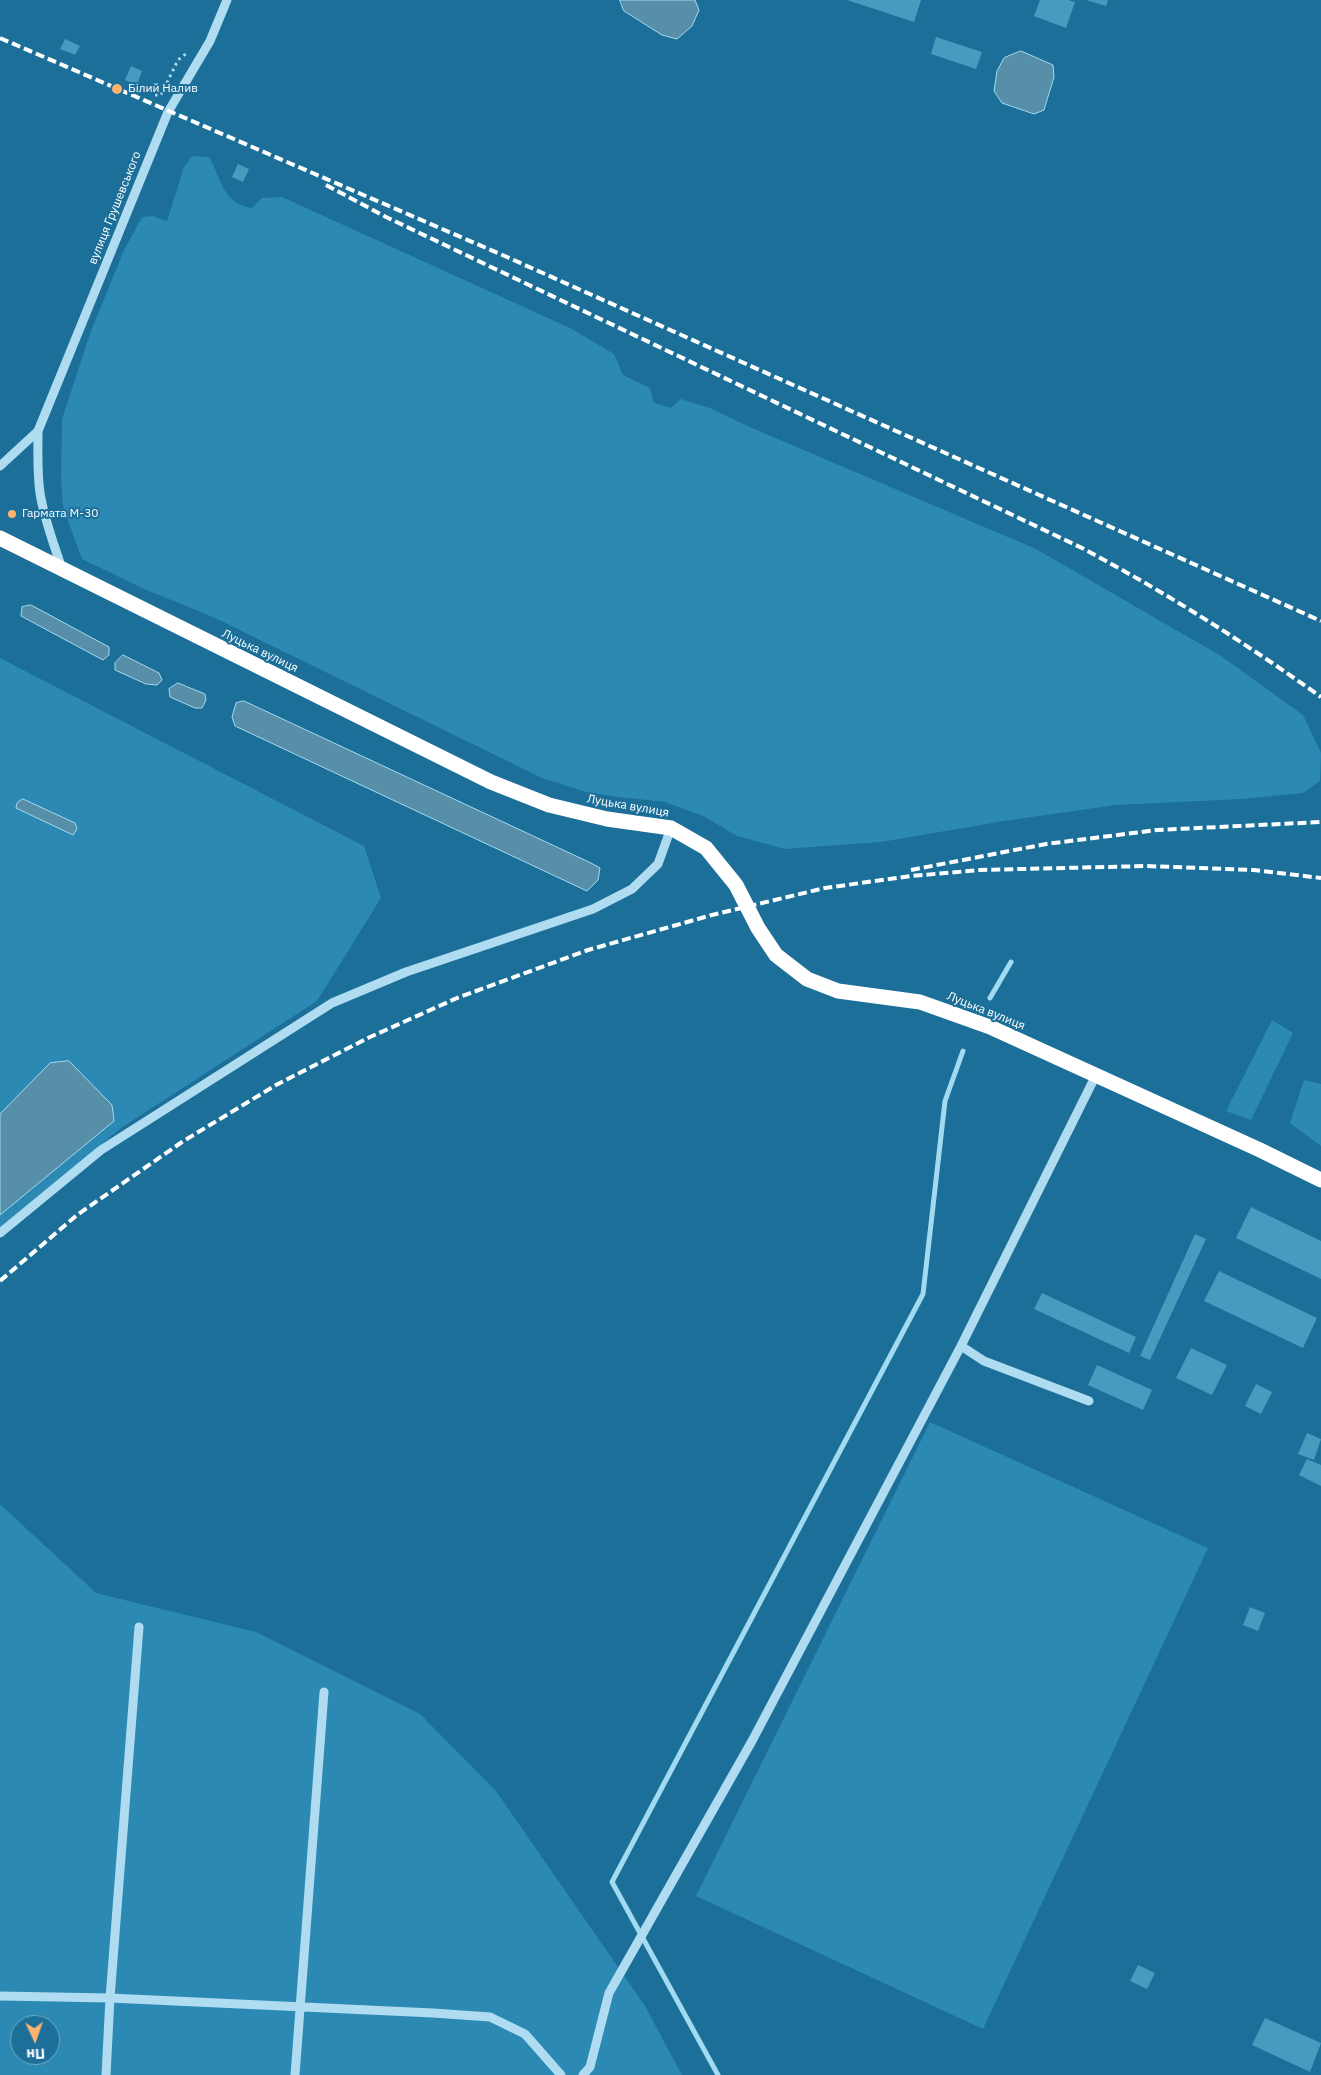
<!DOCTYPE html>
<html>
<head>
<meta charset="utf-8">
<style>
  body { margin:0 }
  #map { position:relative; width:1321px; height:2075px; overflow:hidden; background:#1b6f98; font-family:"IBM Plex Sans",sans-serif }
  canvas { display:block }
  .north { position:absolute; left:10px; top:2015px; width:50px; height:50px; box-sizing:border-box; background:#1b6f98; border:1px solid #76a9c1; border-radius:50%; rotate:177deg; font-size:14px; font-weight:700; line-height:20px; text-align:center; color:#fff }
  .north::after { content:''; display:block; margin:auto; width:18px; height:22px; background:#ffb26e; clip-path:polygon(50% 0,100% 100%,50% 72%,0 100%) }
</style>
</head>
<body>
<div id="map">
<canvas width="1321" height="2075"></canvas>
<div class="north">Пн</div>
</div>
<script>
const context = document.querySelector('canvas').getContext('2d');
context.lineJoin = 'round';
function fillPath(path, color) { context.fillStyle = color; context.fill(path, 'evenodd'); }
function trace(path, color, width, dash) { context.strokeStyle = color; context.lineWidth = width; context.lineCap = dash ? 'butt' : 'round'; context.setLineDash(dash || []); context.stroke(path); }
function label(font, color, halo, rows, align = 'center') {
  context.font = font + ' "IBM Plex Sans",sans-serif'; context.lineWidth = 4; context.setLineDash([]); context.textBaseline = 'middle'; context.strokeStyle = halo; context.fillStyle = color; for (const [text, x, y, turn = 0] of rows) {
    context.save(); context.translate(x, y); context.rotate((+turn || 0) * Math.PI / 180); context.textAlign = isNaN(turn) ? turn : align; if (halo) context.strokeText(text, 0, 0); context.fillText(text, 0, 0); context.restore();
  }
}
const green = new Path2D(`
  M192,156L209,157C222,180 223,204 252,208L262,198L282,197L570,328L614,354L623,375L650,388L654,403L671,408L681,399L710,408L752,428L1036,549L1221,656L1303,715L1321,753L1320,781L1303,793L1242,799L1116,805L1004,821L881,842L785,849L737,836L703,816L665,802L618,797L586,792L542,778L215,618L142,588L82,559L63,507L61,478L62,419L91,331L124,250L142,217L153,216L167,221L184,167Z
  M0,658L364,846L381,898L317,1001L121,1128L0,1228Z
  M1272,1020L1293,1033L1251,1120L1226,1111Z
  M1304,1080L1321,1084V1146L1290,1123Z
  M930,1422L1208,1548L983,2029L696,1896Z
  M0,1504L96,1593L256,1632L420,1714L496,1791L645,2006L682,2075H0ZM20,2025H50V2055H20Z`);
const water = new Path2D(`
  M620,0H695L699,10L692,26L677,39L662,35L624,11Z
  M1021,51L1053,65L1054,77L1044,110L1034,114L1002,103L994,91L997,71L1004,58Z
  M31,605L109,647V655L103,660L21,616L22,607Z
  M123,655L159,673L162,680L157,685L146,684L115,670V663Z
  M178,683L205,694L206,700L202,708H195L170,697L169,689Z
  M244,701L591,863L600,868L598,880L587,891L235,726L232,717L236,703Z
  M23,799L75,823L77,829L73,835L16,808L17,803Z
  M69,1061L112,1105L114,1121L0,1215V1114L50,1063Z`);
const stream = new Path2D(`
  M990,998L1011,962
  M718,2075L612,1882L923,1294L945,1101L963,1051`);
const building = new Path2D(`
  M847,0H921L914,22Z
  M1040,0H1068L1075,2L1066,28L1034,16Z
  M1086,0H1108L1106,6Z
  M936,37L982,52L976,69L931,54Z
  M65,39L80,46L75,55L60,49Z
  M131,66L142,71L137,85L125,80Z
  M238,164L249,169L243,182L232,177Z
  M1251,1207L1321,1241V1279L1236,1238Z
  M1195,1234L1206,1239L1150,1360L1140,1356Z
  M1219,1271L1317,1318L1303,1348L1204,1301Z
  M1042,1293L1136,1337L1129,1353L1034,1309Z
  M1191,1348L1227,1365L1212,1395L1176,1378Z
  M1097,1365L1152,1390L1143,1410L1088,1385Z
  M1256,1384L1272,1392L1261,1414L1245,1406Z
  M1307,1433L1321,1439L1314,1460L1298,1454Z
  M1307,1459L1321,1465V1486L1299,1475Z
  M1250,1607L1265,1613L1258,1631L1243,1625Z
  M1138,1965L1155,1973L1147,1989L1130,1981Z
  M1265,2018L1321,2043L1310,2072L1252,2045Z`);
const path = new Path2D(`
  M155,95H161L178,60L187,53`);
const minor = new Path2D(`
  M0,466L38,431
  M62,569C54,544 44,519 40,493C37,472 38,452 38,431L168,112L210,41L227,0
  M0,1233L101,1150L332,1003L406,972L593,909L632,889L658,864L671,828
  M961,1346L984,1361L1089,1401
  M0,1996L110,1998L433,2013L490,2017L525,2034L561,2075
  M106,2075L110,1998L139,1627
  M295,2075L324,1692
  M583,2075L590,2067L609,1993L752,1741L961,1346L1096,1075`);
const highway = new Path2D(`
  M0,538L491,782L549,805L607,819L671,828L706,848L736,885L758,928L776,955L807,979L838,991L920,1002L990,1027L1260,1150L1321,1180`);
const rail = new Path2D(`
  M0,38L507,257L1321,621
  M326,185L386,217L1082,548C1165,592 1244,642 1321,697
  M911,870L1046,844L1157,830L1321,822
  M0,1281L77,1215L182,1142L276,1085L368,1038L457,998L588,950L712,915L825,888L911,876L980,870L1146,866L1254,870L1321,878`);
const markers = [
  [117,89,6,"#ffb26e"],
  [12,514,5,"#ffb26e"]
];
const poiNames = [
  ["Білий Налив",128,89],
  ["Гармата М-30",22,514]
];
const streetNames = [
  ["вулиця Грушевського",115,208,-68],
  ["Луцька вулиця",260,651,26],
  ["Луцька вулиця",628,806,10],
  ["Луцька вулиця",986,1011,22]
];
fillPath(green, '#2b89b4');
fillPath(water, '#578fa9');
trace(water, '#a2daf2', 1);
trace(stream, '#a2daf2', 5);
fillPath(building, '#489abf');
trace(path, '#afdcf0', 3, [2.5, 4]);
trace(minor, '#afdcf0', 9);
trace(highway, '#fff', 15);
trace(rail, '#fff', 4, [9, 4]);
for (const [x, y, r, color] of markers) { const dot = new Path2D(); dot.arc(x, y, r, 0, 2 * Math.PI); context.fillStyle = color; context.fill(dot); trace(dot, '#1b6f98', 2); }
label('12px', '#fff', '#1b6f98', poiNames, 'left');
label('12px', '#fff', '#1b6f98', streetNames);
</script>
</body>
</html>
